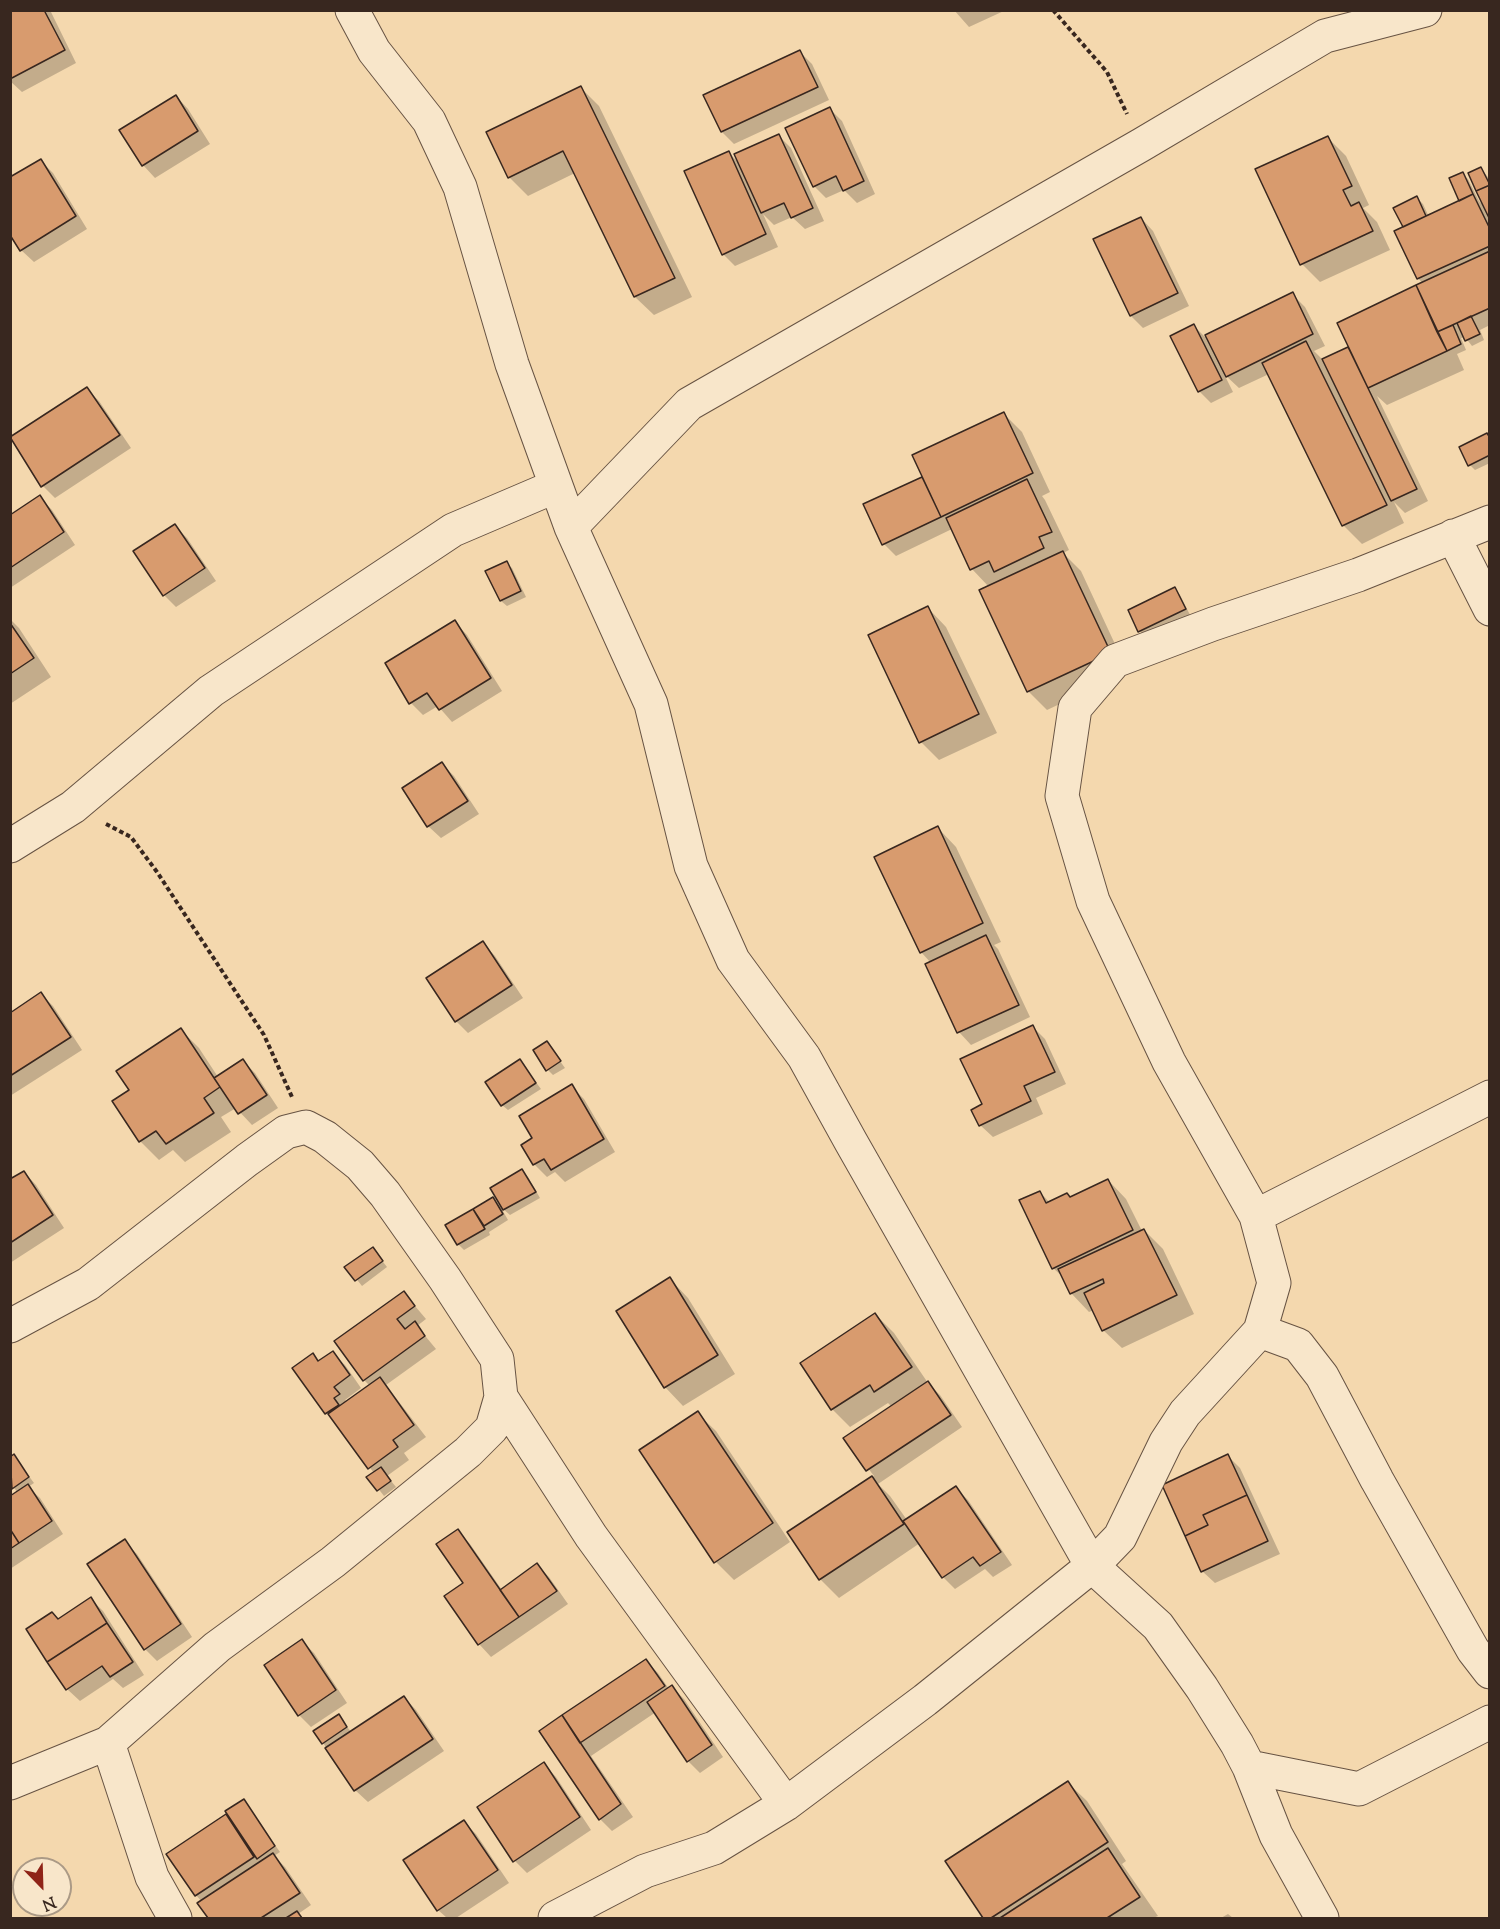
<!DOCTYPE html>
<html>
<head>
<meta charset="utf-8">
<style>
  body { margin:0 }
  #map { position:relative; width:1500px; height:1929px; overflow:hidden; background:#f4d8ae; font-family:"Sorts Mill Goudy",serif }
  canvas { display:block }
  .frame { position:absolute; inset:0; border:12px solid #38271f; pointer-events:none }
  .north { position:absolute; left:12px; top:1857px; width:60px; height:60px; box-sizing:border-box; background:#f8e6ca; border:2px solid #ab9a86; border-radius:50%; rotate:157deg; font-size:16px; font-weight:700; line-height:24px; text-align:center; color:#38271f }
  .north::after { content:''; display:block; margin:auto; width:21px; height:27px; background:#8f2418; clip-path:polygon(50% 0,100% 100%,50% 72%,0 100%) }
</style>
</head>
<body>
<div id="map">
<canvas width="1500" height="1929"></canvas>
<div class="frame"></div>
<div class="north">N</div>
</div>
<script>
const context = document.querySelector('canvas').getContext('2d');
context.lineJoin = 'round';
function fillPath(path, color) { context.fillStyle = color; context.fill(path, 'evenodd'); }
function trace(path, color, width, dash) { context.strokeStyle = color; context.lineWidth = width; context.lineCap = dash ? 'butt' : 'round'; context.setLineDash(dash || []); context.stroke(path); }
const shadow = new Path2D(`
  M10,10H50L76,63L22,92L10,81Z
  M954,10H1006L969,27Z
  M800,52L812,64L829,100L734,144L722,132Z
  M581,88L599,106L692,297L654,315L635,297L575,173L528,196L509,177Z
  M176,96L188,109L210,144L155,178L143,165Z
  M830,109L842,121L875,194L857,203L844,190L826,198L814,186Z
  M779,136L791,148L824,221L805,229L792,217L774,225L763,214L778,247L735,266L723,254L729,153L739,163Z
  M1327,137L1346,156L1369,205L1363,208L1377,222L1390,250L1320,282L1302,264Z
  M41,161L53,173L87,229L34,262L21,250Z
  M1481,168L1490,180V325L1480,330L1484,340L1472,346L1465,337L1461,338L1466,350L1457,354L1464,370L1387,405L1377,396L1428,501L1405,513L1394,502L1404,523L1362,544L1343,525L1269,374L1239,388L1224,374L1233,392L1211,403L1199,391L1194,326L1205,337L1292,294L1305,307L1325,346L1314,351L1323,360L1350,348L1423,284L1418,278L1405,227L1417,198L1423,204L1429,217L1461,201L1462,174L1468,179L1479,201L1485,207Z
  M1141,218L1153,231L1189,306L1143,328L1131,316Z
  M87,389L99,401L131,448L55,498L43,486Z
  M1004,414L1022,432L1050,492L1042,496L1045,500L1069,550L1063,553L1081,571L1128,672L1047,710L1029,692L981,591L989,587L972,569L952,529L896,556L884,544L865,505L924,478Z
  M1490,438V463L1475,470L1470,465Z
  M40,497L52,510L75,545L10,588V517Z
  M175,526L187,538L216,581L176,607L164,595Z
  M506,563L512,568L526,597L507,606L501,601Z
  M1175,589L1180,595L1190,615L1145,637L1140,631Z
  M928,608L946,627L997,733L939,760L921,742Z
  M10,619L19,628L51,677L10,704Z
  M455,622L467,635L502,691L452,722L438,706L423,715L411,703Z
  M442,764L454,776L479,814L441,838L428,826Z
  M938,828L956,847L1001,942L994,945L998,949L1030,1017L971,1045L959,1032L927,965L931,963L921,952Z
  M483,943L495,956L523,998L468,1033L456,1021Z
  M41,994L53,1006L82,1050L10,1096V1014Z
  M1033,1027L1045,1039L1066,1084L1036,1098L1043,1114L993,1137L980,1125L984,1105Z
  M181,1030L199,1048L218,1077L243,1061L255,1073L278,1108L252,1125L236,1108L221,1117L231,1132L185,1162L173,1150L159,1160L140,1141L114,1102L131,1091Z
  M547,1043L565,1068L553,1075L548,1070Z
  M520,1061L541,1089L508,1110L502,1105Z
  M571,1086L584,1099L615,1152L565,1182L555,1172L547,1177L535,1165L523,1145L534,1139Z
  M522,1171L528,1177L540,1198L510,1215L502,1208Z
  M24,1172L36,1185L64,1228L10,1263V1181Z
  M1108,1180L1126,1199L1142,1231L1144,1230L1163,1249L1194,1314L1122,1348L1103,1330L1094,1310L1089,1312L1071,1293L1064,1278L1053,1268L1040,1192L1050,1203L1070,1198Z
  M492,1198L500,1206L508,1220L489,1232L490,1235L464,1250L458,1244L447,1225Z
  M373,1249L387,1267L362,1286L347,1267Z
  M670,1279L688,1298L735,1374L683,1406L665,1387Z
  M404,1293L426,1319L417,1326L436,1349L386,1385L426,1437L404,1453L409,1460L387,1476L396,1487L384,1496L369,1477L374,1473L294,1369L313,1355L319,1362L332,1353L345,1365L361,1388L345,1400L348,1402L370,1386L364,1380Z
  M875,1314L894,1333L928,1383L940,1395L962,1427L878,1484L890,1496L907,1520L956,1488L968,1500L1012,1565L993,1577L985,1569L955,1589L943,1577L920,1543L839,1598L820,1579L789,1533L874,1476L845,1438L892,1407L888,1403L850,1427L832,1409Z
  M697,1413L716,1431L790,1542L734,1580L716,1562Z
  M14,1456L34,1483L28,1487L40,1498L63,1534L10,1569V1498L18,1493L10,1483V1458Z
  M1228,1456L1240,1468L1280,1554L1215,1583L1202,1571Z
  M458,1531L470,1544L502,1590L537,1565L549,1577L568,1604L491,1657L479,1644L446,1597L465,1584Z
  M124,1541L137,1554L192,1637L157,1661L145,1649Z
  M91,1599L103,1611L144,1675L123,1688L113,1679L80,1701L67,1689L59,1620Z
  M302,1641L314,1653L347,1703L311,1727L299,1715Z
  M646,1661L658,1673L669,1689L672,1687L684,1699L723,1757L700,1773L688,1761L656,1712L591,1756L633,1817L612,1831L600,1819L541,1731Z
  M404,1697L416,1710L444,1751L368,1802L355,1790L315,1731L339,1716L351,1732Z
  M544,1764L556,1777L591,1830L527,1873L515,1861Z
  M1068,1783L1087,1801L1126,1861L1122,1864L1158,1916L1153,1918H984L947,1862Z
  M243,1801L280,1852L274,1856L285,1867L311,1905L298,1914L303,1918H210L199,1903L202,1902L196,1895L225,1816L236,1826Z
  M464,1822L476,1834L509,1883L456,1918H447L438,1910Z
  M1228,1914L1233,1918H1221Z`);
const building = new Path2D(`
  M10,10H44L65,50L10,79Z
  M800,50L818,87L721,132L703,95Z
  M581,86L675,278L634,297L563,151L508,178L486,132Z
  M176,95L198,131L142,166L119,130Z
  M830,107L864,181L843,191L836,176L813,187L785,128Z
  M779,134L813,208L791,218L784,203L761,213L734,154Z
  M1328,136L1352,186L1343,190L1351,206L1359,202L1373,231L1300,265L1255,169Z
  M729,151L766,234L722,255L684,171Z
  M41,159L76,216L20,251L10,235V177Z
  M1481,167L1490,185L1476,191L1468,173Z
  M1463,172L1473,194L1459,201L1449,178Z
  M1490,185V220L1476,191Z
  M1473,194L1490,229V246L1417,279L1394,231Z
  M1417,196L1426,216L1403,227L1393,208Z
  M1141,217L1178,293L1130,316L1093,239Z
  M1490,251V308L1437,332L1416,285Z
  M1416,285L1447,351L1368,388L1337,323Z
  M1293,292L1313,334L1226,377L1205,335Z
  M1471,316L1480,334L1465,341L1457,323Z
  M1194,324L1222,380L1198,392L1170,336Z
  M1453,325L1461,344L1447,351L1437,332Z
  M1306,341L1387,505L1342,526L1262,363Z
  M1348,347L1417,489L1391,501L1322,359Z
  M87,387L120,435L41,487L10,437Z
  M1004,412L1033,473L941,517L912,455Z
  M1487,433L1490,438V455L1468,466L1459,447Z
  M922,477L941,517L882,545L863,504Z
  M1027,479L1052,532L1039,537L1044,548L994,572L989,561L970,570L946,518Z
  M40,495L64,532L10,568V515Z
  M175,524L205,568L163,596L133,551Z
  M1063,551L1111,653L1027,692L979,590Z
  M507,561L521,591L500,601L485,571Z
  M1175,587L1186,609L1138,632L1128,610Z
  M928,606L979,714L919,743L868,635Z
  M455,620L491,678L439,710L427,693L409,704L385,663Z
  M10,623L34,658L10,674Z
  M442,762L468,801L427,827L402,788Z
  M938,826L983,923L920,953L874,857Z
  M986,935L1019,1005L957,1033L925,964Z
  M483,941L512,985L455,1022L426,978Z
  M41,992L71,1037L10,1076V1013Z
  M1033,1025L1055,1072L1024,1086L1031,1101L979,1126L971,1110L982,1104L960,1059Z
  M181,1028L220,1087L204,1098L214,1113L166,1144L156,1131L139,1142L112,1101L129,1090L116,1071Z
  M547,1041L561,1061L546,1071L533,1050Z
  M243,1059L267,1095L238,1114L214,1078Z
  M520,1059L536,1083L501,1106L485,1082Z
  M572,1084L604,1139L551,1170L544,1159L533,1165L521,1145L532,1138L519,1116Z
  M522,1169L536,1192L503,1210L490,1188Z
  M24,1171L53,1215L10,1243V1179Z
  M1108,1179L1133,1230L1052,1269L1019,1200L1040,1191L1046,1203L1067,1193L1070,1197Z
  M493,1197L503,1214L484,1226L473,1209Z
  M473,1209L485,1229L457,1245L445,1225Z
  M1144,1229L1177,1295L1102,1331L1084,1293L1104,1283L1103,1279L1070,1294L1058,1269Z
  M373,1247L383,1261L355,1281L344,1267Z
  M670,1277L718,1355L664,1388L616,1311Z
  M404,1291L415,1306L397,1319L405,1329L415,1321L425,1336L363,1381L334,1341Z
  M875,1313L912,1367L874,1392L870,1385L831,1410L800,1363Z
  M333,1351L350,1375L334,1387L340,1394L334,1398L339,1405L325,1414L292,1368L313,1353L318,1361Z
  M380,1377L414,1425L393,1440L398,1447L368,1469L328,1414Z
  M928,1381L951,1415L866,1471L843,1438Z
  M698,1411L773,1523L714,1563L639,1450Z
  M14,1454L29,1477L12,1489L10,1457Z
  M1228,1454L1247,1495L1203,1515L1208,1525L1185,1536L1162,1485Z
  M381,1467L391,1481L377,1491L366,1477Z
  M872,1476L904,1524L819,1580L787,1532Z
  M28,1484L52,1521L19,1543L10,1529V1496Z
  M956,1486L1001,1552L980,1566L973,1557L942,1578L903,1521Z
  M1247,1495L1268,1541L1201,1572L1185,1536L1208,1525L1203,1515Z
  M10,1529L19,1543L10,1549Z
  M458,1529L519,1617L478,1645L444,1596L463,1583L436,1544Z
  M125,1539L181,1624L144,1650L87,1564Z
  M537,1563L557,1591L519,1617L500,1590Z
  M91,1597L107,1623L47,1662L26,1629L52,1612L58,1619Z
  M107,1623L133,1662L110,1677L102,1666L66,1690L47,1662Z
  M302,1639L336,1690L298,1716L264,1665Z
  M646,1659L665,1686L580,1743L562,1715Z
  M672,1685L712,1745L687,1762L647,1702Z
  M404,1696L433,1739L354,1791L325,1748Z
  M339,1714L347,1727L322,1744L313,1731Z
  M562,1715L621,1804L599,1820L539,1731Z
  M544,1762L580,1817L513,1862L477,1807Z
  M1068,1781L1108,1842L991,1918H983L945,1861Z
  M244,1799L275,1846L257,1859L225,1811Z
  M226,1814L254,1857L195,1896L166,1854Z
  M464,1820L498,1870L437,1911L403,1860Z
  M1108,1848L1140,1897L1107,1918H1000Z
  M273,1853L300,1893L261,1918H208L197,1903Z
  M297,1911L302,1918H286Z`);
const path = new Path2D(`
  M1053,10L1107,72L1127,114
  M106,824L131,837L157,872L264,1035L292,1097`);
const street = new Path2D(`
  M352,10L374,51L429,121L460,187L512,364L571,527L651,704L691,866L733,960L804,1057L851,1142L1092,1566L1158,1626L1202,1688L1237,1744L1249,1767L1276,1835L1322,1918
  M571,527L689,404L1141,145L1325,36L1425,10
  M1453,536L1490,609
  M10,846L73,807L211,691L453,530L556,486
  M1256,1216L1490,1097
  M10,1326L88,1284L247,1160L286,1132L306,1127L325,1137L360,1165L385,1194L445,1279L497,1359L501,1397L492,1428L468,1452L333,1562L217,1647L108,1743L10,1783
  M1260,1331L1298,1345L1322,1376L1377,1480L1473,1650L1490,1672
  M501,1397L591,1536L786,1804
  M108,1743L152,1877L175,1918
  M1249,1767L1359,1789L1490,1722
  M555,1918L645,1871L714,1848L786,1804L925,1700L1092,1566L1120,1537L1166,1442L1185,1413L1260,1331L1274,1283L1256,1216L1169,1062L1093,901L1062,796L1075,708L1115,661L1213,624L1358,575L1490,522`);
fillPath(shadow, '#0003');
fillPath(building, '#d89b6e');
trace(building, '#38271f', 1.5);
trace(street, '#675343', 35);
trace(path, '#38271f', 4, [4.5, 3]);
trace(street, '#f8e6ca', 33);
</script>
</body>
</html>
